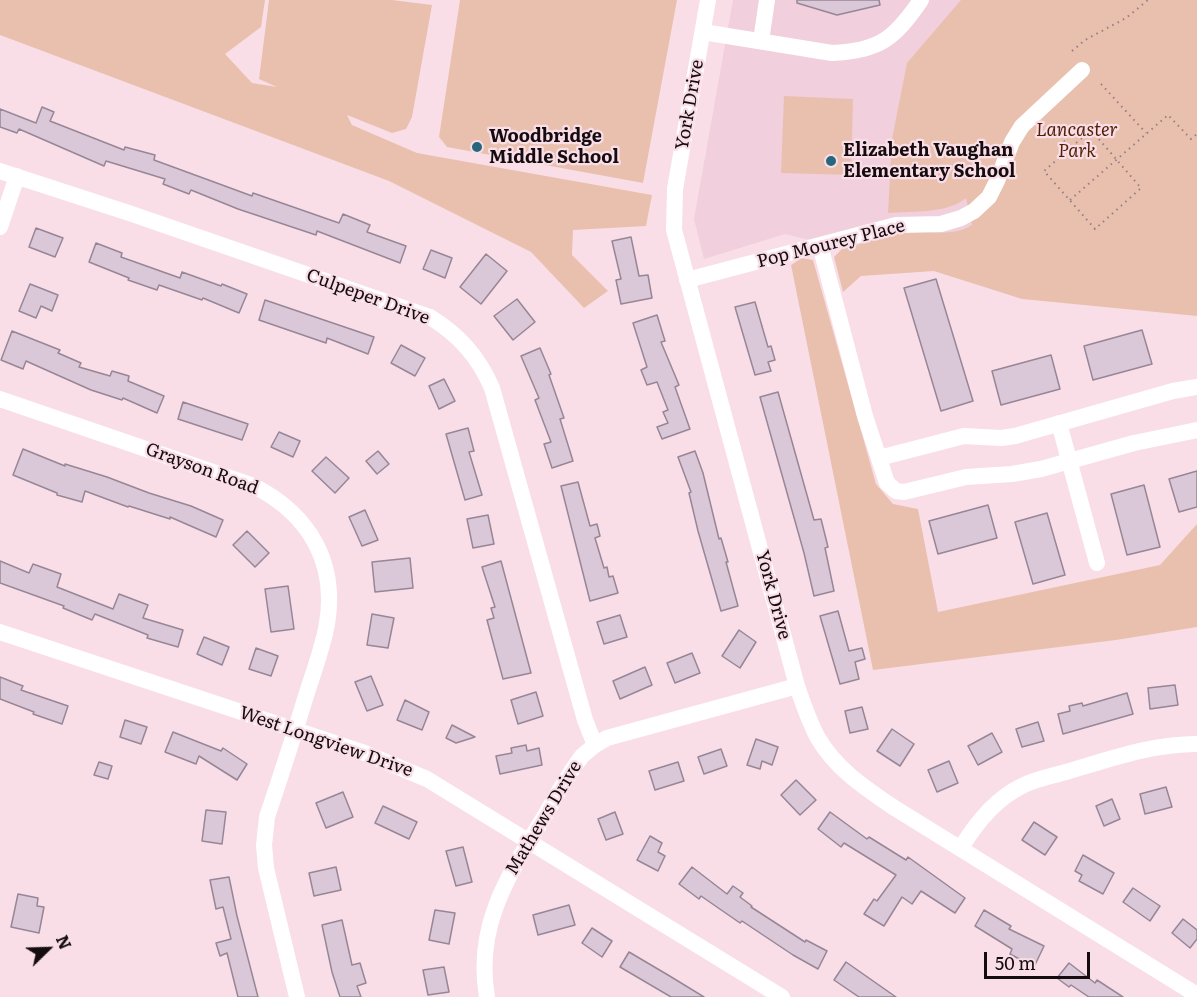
<!DOCTYPE html>
<html>
<head>
<meta charset="utf-8">
<style>
  body { margin:0 }
  #map { position:relative; width:1197px; height:997px; overflow:hidden; background:#f9dee8; font-family:Literata,serif }
  canvas { display:block }
  .north { position:absolute; left:18px; top:919px; width:60px; height:60px; -webkit-text-stroke:4px #f9dee8; paint-order:stroke; rotate:67deg; font-size:16px; font-weight:700; line-height:24px; text-align:center; color:#140c0f }
  .north::after { content:''; display:block; margin:auto; width:21px; height:27px; background:#140c0f; clip-path:polygon(50% 0,100% 100%,50% 72%,0 100%) }
  .scale { position:absolute; left:984px; top:952px; width:106px; height:27px; box-sizing:border-box; border:3px solid #140c0f; border-top:0; padding-left:8px; font-size:18px; line-height:21px; white-space:nowrap; color:#140c0f; -webkit-text-stroke:4px #f9dee8; paint-order:stroke }
</style>
</head>
<body>
<div id="map">
<canvas width="1197" height="997"></canvas>
<div class="north">N</div>
<div class="scale">50 m</div>
</div>
<script>
const context = document.querySelector('canvas').getContext('2d');
context.lineJoin = 'round';
function fillPath(path, color) { context.fillStyle = color; context.fill(path, 'evenodd'); }
function trace(path, color, width, dash) { context.strokeStyle = color; context.lineWidth = width; context.lineCap = dash ? 'butt' : 'round'; context.setLineDash(dash || []); context.stroke(path); }
function label(font, color, halo, rows, align = 'center') {
  context.font = font + ' Literata,serif'; context.lineWidth = 4.5; context.setLineDash([]); context.textBaseline = 'middle'; context.strokeStyle = halo; context.fillStyle = color; for (const [text, x, y, turn = 0] of rows) {
    context.save(); context.translate(x, y); context.rotate((+turn || 0) * Math.PI / 180); context.textAlign = isNaN(turn) ? turn : align; if (halo) context.strokeText(text, 0, 0); context.fillText(text, 0, 0); context.restore();
  }
}
const built = new Path2D(`
  M733,0H1044L985,287L934,271L785,234L704,259L694,219Z`);
const green = new Path2D(`
  M0,0H265L261,27L225,54L252,83L277,87L259,79L269,0H392L432,5L412,117L406,129L392,133L347,115L352,125L417,153L652,195L646,226L573,230L572,255L608,291L584,308L531,252L389,181L0,35Z
  M460,0H677L643,183L447,147L439,137Z
  M961,0H1197V316L1022,299L934,271L861,276L843,292L834,257L842,249C863,244 885,236 906,233C927,231 954,237 972,225L966,198C947,214 912,211 888,213L892,139L907,63Z
  M784,96L853,99L851,175L781,173Z
  M802,258L813,260L876,484L893,504L918,509L938,612L1160,565L1197,524V627L1116,640L873,670L791,265Z`);
const building = new Path2D(`
  M797,0H879L880,5L837,15L797,3Z
  M42,107L54,112L50,121L124,150L125,147L155,155L154,160L214,182L252,196L253,193L339,223L343,214L370,225L367,232L406,246L400,263L317,231L316,235L238,209L191,190L189,194L163,184L165,179L106,161L104,166L19,129L17,133L0,127V109L36,123Z
  M36,228L63,238L55,257L29,247Z
  M631,237L639,276L648,275L652,298L621,304L616,280L621,279L612,241Z
  M96,243L122,253L121,257L180,278L182,272L221,286L222,284L247,294L239,313L203,298L202,300L159,285L157,290L128,280L129,278L89,262Z
  M431,250L452,258L445,278L423,269Z
  M486,254L507,271L481,304L460,287Z
  M936,279L973,401L941,411L904,288Z
  M30,284L58,295L52,311L41,306L36,318L19,311Z
  M517,299L535,322L513,340L494,316Z
  M265,300L374,337L368,354L327,338L326,343L259,320Z
  M755,302L768,347L771,346L775,360L768,362L771,371L755,375L735,307Z
  M657,315L665,341L661,342L679,385L675,387L690,429L662,439L657,427L668,423L663,412L668,410L657,382L647,385L641,370L647,367L633,323Z
  M1142,330L1152,364L1093,380L1084,346Z
  M12,331L60,350L58,353L81,363L79,367L110,376L112,371L129,376L128,381L164,396L157,413L123,398L122,400L91,390L26,361L23,369L1,360Z
  M401,345L425,358L415,376L391,363Z
  M540,348L551,374L549,375L564,418L560,419L573,461L552,468L544,444L551,442L535,400L539,398L521,356Z
  M1051,355L1060,389L1001,405L992,371Z
  M444,379L455,401L439,409L429,386Z
  M778,392L814,520L821,519L828,547L825,548L834,591L814,596L804,553L760,397Z
  M183,402L248,424L242,440L178,419Z
  M468,428L474,451L469,452L482,495L465,500L446,434Z
  M279,432L300,441L293,457L271,447Z
  M23,449L65,466V464L107,477L149,493L191,506L223,520L216,537L170,517V519L129,506L128,507L85,491L82,502L57,495V493L13,475Z
  M378,451L389,464L377,474L366,461Z
  M695,451L703,473L719,539L721,538L728,562H726L738,606L721,611L698,531L689,493L691,492L678,457Z
  M326,457L349,478L335,493L312,471Z
  M1197,471V507L1179,512L1169,479Z
  M578,482L590,526L597,524L600,536L595,538L604,568L607,567L609,577L613,576L618,593L590,601L561,486Z
  M1144,485L1160,547L1127,555L1111,494Z
  M988,505L997,538L938,554L929,521Z
  M365,510L378,540L362,546L349,517Z
  M1047,513L1065,575L1033,584L1015,522Z
  M488,515L494,544L473,548L467,519Z
  M247,531L269,553L255,567L233,545Z
  M410,558L413,588L375,592L372,562Z
  M0,561L29,573L33,564L61,574L57,587L113,609L119,594L148,605L143,618L183,630L178,647L147,638L148,635L95,614L92,620L63,608L64,606L0,583Z
  M501,561L531,673L503,679L487,620L494,618L491,608L495,607L482,567Z
  M288,586L294,629L271,632L265,589Z
  M838,611L849,651L862,648L865,659L855,662L859,679L840,684L820,616Z
  M372,614L394,618L388,648L367,645Z
  M620,615L627,637L604,644L597,622Z
  M739,630L756,642L740,668L722,656Z
  M204,637L229,647L222,665L197,654Z
  M256,648L278,656L271,676L249,669Z
  M692,653L700,673L675,683L667,663Z
  M645,667L652,685L620,699L613,681Z
  M371,676L383,705L367,711L355,682Z
  M0,677L23,686L21,690L68,706L62,724L33,714L34,712L0,699Z
  M1175,685L1178,705L1150,709L1148,688Z
  M536,692L543,716L518,724L511,700Z
  M1127,693L1133,714L1063,734L1058,714L1070,711L1069,706L1082,703L1083,706Z
  M405,700L429,712L422,730L397,720Z
  M862,707L868,729L850,733L845,711Z
  M125,720L147,727L141,744L120,737Z
  M1038,722L1044,741L1022,747L1016,729Z
  M452,725L475,737L456,743L446,738Z
  M892,729L914,744L900,766L877,751Z
  M173,732L221,751L223,748L247,764L237,780L199,756L196,764L165,752Z
  M992,733L1002,752L978,765L968,746Z
  M756,739L778,747L772,765L762,761L760,769L747,765Z
  M526,745L527,751L539,748L542,765L500,774L496,756L512,753L511,748Z
  M721,749L727,766L704,774L698,757Z
  M949,761L958,783L937,792L928,770Z
  M99,762L112,766L108,779L94,775Z
  M678,762L684,781L655,790L649,771Z
  M796,780L816,800L800,815L781,795Z
  M1166,787L1172,807L1145,814L1140,794Z
  M343,792L353,817L326,828L316,803Z
  M1112,799L1120,819L1104,826L1096,806Z
  M383,806L417,822L409,839L375,823Z
  M206,810L226,812L222,844L202,841Z
  M615,812L623,834L606,840L598,819Z
  M830,812L867,839L869,837L906,860L908,857L965,898L955,913L921,891L912,904L902,897L884,926L864,914L874,899L877,901L896,875L844,843L841,847L818,829Z
  M1034,822L1057,837L1045,855L1022,840Z
  M650,836L662,843L658,852L665,856L658,871L637,860Z
  M463,847L472,882L456,886L446,851Z
  M1083,855L1114,873L1103,894L1079,881L1082,875L1075,871Z
  M336,867L341,890L314,896L309,873Z
  M692,867L727,894L733,886L743,893L740,897L752,906L751,907L805,942L806,940L827,951L818,969L793,955L742,921L740,923L701,896L699,899L679,884Z
  M229,877L237,916L258,997H238L227,953L220,956L216,943L231,939L223,907L216,909L210,880Z
  M1133,888L1160,906L1150,921L1123,902Z
  M18,894L38,898L37,906L44,907L39,933L11,927Z
  M569,905L575,925L538,935L533,915Z
  M435,910L455,913L449,944L429,940Z
  M984,910L1011,926L1009,929L1044,946L1034,967L1010,954L1012,949L975,926Z
  M1183,919L1197,930V939L1190,948L1172,933Z
  M342,920L352,965L360,963L366,983L357,986L361,997H340L332,972L322,925Z
  M592,928L612,941L602,957L582,943Z
  M629,952L668,975L704,997H671L620,967Z
  M846,962L896,997H859L834,980Z
  M1069,963L1095,983L1097,980L1123,997H1089L1071,985L1069,987L1057,978Z
  M444,967L449,992L428,995L423,970Z`);
const path = new Path2D(`
  M1072,51L1085,40L1126,18L1148,0
  M1101,84L1146,133
  M1052,127L1070,148
  M1091,130L1141,188L1095,229L1044,171Z
  M1070,200L1168,115L1191,139L1197,134`);
const minor = new Path2D(`
  M708,0L675,189L674,230L797,686C803,703 809,722 818,738C835,768 865,788 893,807L1197,995
  M703,32L832,53C880,51 895,38 921,0
  M761,41L767,0
  M0,171L129,213L430,317C459,335 478,356 492,388L585,720L595,745
  M0,227L17,176
  M820,245L865,416L887,483L896,491L904,492L966,477L1012,474L1041,469L1134,443L1197,430
  M687,280L896,225L941,224L961,218L974,211L989,197L997,181L1012,142L1022,126L1082,70
  M0,399L254,486C310,515 339,564 326,629C321,653 312,676 305,699C293,739 280,778 267,817L264,845L266,868L297,997
  M1059,423L1097,563
  M879,458L964,436L1001,438L1015,436L1173,391L1197,387
  M0,632L362,752L427,779L782,997
  M961,848C976,823 995,799 1022,786C1035,779 1052,776 1066,772C1110,759 1151,744 1197,744
  M487,997C475,928 506,879 541,822C554,800 566,777 582,756L595,745L607,738L797,686`);
const markers = [
  [477,147,6,"#28667c"],
  [831,161,6,"#28667c"]
];
const streetNames = [
  ["York Drive",690,105,-80],
  ["Pop Mourey Place",831,244,-14],
  ["Culpeper Drive",368,297,20],
  ["Grayson Road",202,469,20],
  ["York Drive",773,595,75],
  ["West Longview Drive",326,742,19],
  ["Mathews Drive",544,818,-59]
];
const parkNames = [
  ["Lancaster",1077,131],
  ["Park",1077,152]
];
const poiNames = [
  ["Woodbridge",489,137],
  ["Middle School",489,158],
  ["Elizabeth Vaughan",843,151],
  ["Elementary School",843,172]
];
fillPath(built, '#f1cfdc');
fillPath(green, '#e9c0ae');
fillPath(building, '#dac8d9');
trace(building, '#978696', 1.5);
trace(path, '#938087', 2, [1.5, 4.5]);
trace(minor, '#fff', 16);
for (const [x, y, r, color] of markers) { const dot = new Path2D(); dot.arc(x, y, r, 0, 2 * Math.PI); context.fillStyle = color; context.fill(dot); trace(dot, '#f9dee8', 2); }
label('18px', '#140c0f', '#f9dee8', streetNames);
label('italic 18px', '#521e02', '#f9dee8', parkNames);
label('bold 18px', '#140c0f', '#f9dee8', poiNames, 'left');
</script>
</body>
</html>
